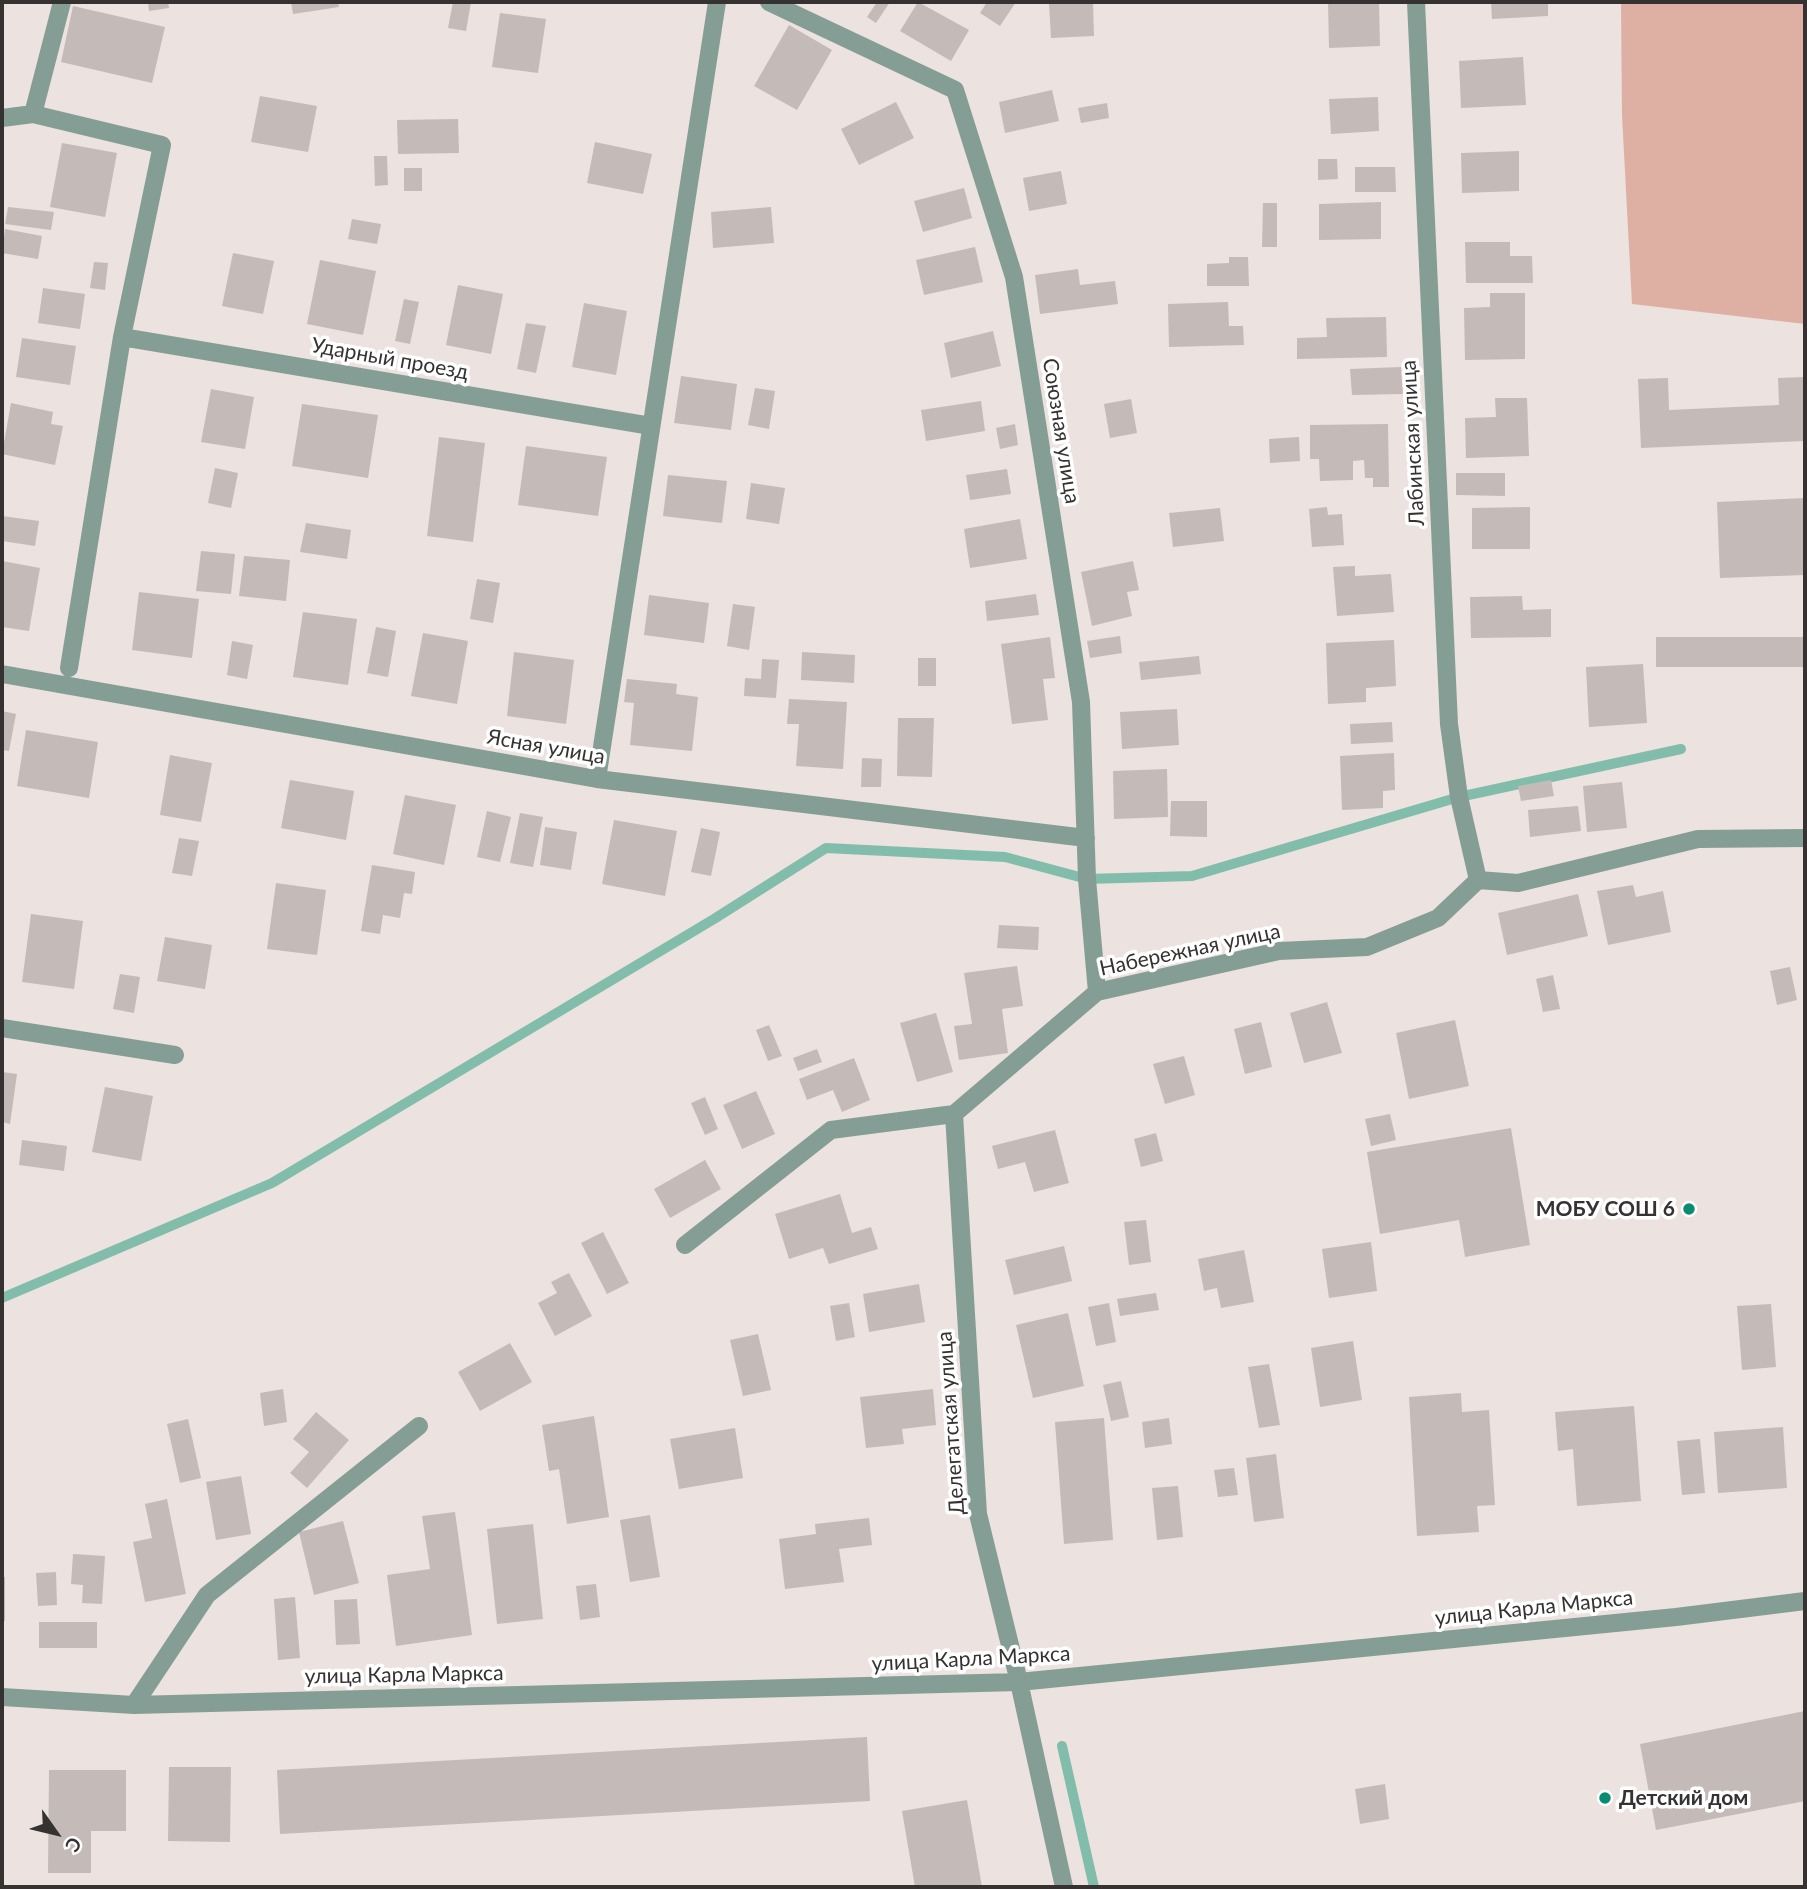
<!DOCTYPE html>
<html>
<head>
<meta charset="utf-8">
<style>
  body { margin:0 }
  #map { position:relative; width:1807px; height:1889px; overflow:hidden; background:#ece2df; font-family:Lato,sans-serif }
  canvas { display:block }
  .frame { position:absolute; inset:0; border:4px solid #353231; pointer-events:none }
  .north { position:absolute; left:21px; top:1798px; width:70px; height:70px; -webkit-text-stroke:5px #fff; paint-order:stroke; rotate:124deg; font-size:19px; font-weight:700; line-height:28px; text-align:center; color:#353231 }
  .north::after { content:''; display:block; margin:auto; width:24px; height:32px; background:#353231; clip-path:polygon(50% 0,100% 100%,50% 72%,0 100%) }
</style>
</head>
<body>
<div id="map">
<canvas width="1807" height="1889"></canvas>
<div class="frame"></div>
<div class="north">С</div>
</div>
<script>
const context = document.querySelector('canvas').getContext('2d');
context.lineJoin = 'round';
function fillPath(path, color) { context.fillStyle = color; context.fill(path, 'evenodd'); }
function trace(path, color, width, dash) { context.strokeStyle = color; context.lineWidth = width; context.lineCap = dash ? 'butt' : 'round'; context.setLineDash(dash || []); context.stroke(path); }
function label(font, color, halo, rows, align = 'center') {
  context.font = font + ' Lato,sans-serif'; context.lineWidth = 7; context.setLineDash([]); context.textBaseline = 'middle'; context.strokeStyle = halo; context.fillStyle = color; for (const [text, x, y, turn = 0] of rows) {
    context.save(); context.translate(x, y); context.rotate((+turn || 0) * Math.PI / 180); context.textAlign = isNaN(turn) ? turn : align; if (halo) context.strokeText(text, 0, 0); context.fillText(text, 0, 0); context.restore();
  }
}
const green = new Path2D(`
  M1621,2H1805V324L1632,304L1622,115Z`);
const stream = new Path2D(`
  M2,1298L272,1183L714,919L826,848L1005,857L1087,879L1192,876L1459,797L1681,749
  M1062,1746L1094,1887`);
const building = new Path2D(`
  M148,2H168L169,8L149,11Z
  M291,2H338L339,7L293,14Z
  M453,2H471L466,31L448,28Z
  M877,2H890L876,23L867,17Z
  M918,2L969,30L951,61L900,31Z
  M987,2H1016L1000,26L980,13Z
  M1049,2H1093L1094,36L1051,38Z
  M1328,2H1379L1380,46L1329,48Z
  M1491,2H1548V16L1492,19Z
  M73,6L165,27L152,83L61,62Z
  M500,13L546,19L538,73L492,67Z
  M789,25L832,50L797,110L754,86Z
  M1523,57L1526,105L1461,108L1459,61Z
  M1052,90L1059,121L1005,133L999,102Z
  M260,96L317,106L308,152L251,142Z
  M1378,97L1379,131L1331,134L1329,99Z
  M896,102L914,138L859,165L841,129Z
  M1107,103L1109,118L1081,123L1078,108Z
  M458,119L459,153L398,154L397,120Z
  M595,142L652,154L643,194L587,183Z
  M62,143L117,153L105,217L50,207Z
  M1519,151V191L1462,193L1461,153Z
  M374,156H387L388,185L375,186Z
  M1318,159H1337L1338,179L1318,180Z
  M1355,167H1395L1396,192H1355Z
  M404,168H422V191H404Z
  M1061,171L1067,204L1029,211L1023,178Z
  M964,188L972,218L923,232L914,201Z
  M1381,202V239L1319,240V204Z
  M1263,203H1277V247H1262Z
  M8,207L54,212L51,230L5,224Z
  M771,207L774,243L713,248L711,212Z
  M352,219L381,224L377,244L348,239Z
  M5,229L42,236L38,259L2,253Z
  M1465,242H1510V256H1532L1533,283H1466Z
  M975,247L983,282L924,295L916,260Z
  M233,253L274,261L263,314L222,306Z
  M1229,257H1248L1249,286H1207V264L1229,263Z
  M320,260L376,271L363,335L307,324Z
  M94,262L108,263L105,290L90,288Z
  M1078,269L1080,285L1115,281L1118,304L1040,314L1035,275Z
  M458,285L503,294L491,354L446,345Z
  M43,288L85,294L80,329L38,323Z
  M1490,293H1525V359L1465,360L1464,308L1490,307Z
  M404,299L419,302L410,344L395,341Z
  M1228,302L1229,326H1243L1244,345L1169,347L1168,304Z
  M584,303L627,311L616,375L572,367Z
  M1386,317L1387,357L1297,359V338L1327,337L1326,318Z
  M526,323L546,326L536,373L517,369Z
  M993,331L1001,366L951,378L944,343Z
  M22,338L76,346L70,385L16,377Z
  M1401,367L1403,394L1352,395L1350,369Z
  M681,376L737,384L731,430L674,423Z
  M1805,377V441L1641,448L1638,379L1668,378L1669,410L1779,405L1778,378Z
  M755,388L775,391L769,429L748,425Z
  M211,389L254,397L245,449L201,442Z
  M1495,398H1527L1529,456L1466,458L1465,418L1496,417Z
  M1131,399L1137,433L1110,438L1104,404Z
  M981,401L985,431L926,441L921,410Z
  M11,403L53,412L51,424L63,426L55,465L2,454Z
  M302,404L378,415L368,478L292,466Z
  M1015,424L1018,445L1000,449L996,428Z
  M1388,424L1389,487H1373V478H1365L1364,460L1353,461V480L1320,481L1319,459H1310V425Z
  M439,437L485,443L473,542L427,536Z
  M1299,437L1300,461L1270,463L1269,439Z
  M526,446L607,457L598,516L518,505Z
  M215,468L238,473L231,508L208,503Z
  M1007,469L1011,494L970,500L966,475Z
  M1456,473H1505V496L1456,495Z
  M668,475L727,481L722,523L663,516Z
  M751,483L785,488L779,524L746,519Z
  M1805,498V575L1720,578L1717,502Z
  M1327,507L1328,515L1342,514L1344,545L1312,547L1309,509Z
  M1530,507V549H1472V508Z
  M1220,508L1224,541L1173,547L1169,513Z
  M2,516L39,521L35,546L2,541Z
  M1020,519L1027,559L970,568L964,529Z
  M306,523L351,530L347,559L300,552Z
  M201,551L235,554L231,594L196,591Z
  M244,556L290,560L286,601L239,596Z
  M2,561L40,568L29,631L2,627Z
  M1133,561L1139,590L1127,592L1132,616L1092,626L1081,572Z
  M1355,566V576L1391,574L1394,612L1337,616L1333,567Z
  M477,579L500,583L493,623L470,619Z
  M139,592L199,599L192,658L132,650Z
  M1036,594L1039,615L987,621L985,601Z
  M649,595L709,603L704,643L644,635Z
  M1522,596L1523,610L1551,609V637L1471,638L1470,597Z
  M733,604L755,607L749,650L727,646Z
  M303,612L357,619L348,685L293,677Z
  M376,627L396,631L388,677L367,673Z
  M423,633L468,641L457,704L411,696Z
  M1120,636L1122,653L1090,658L1087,641Z
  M1050,637L1055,678L1043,679L1048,720L1012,724L1001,644Z
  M1656,637H1805V667H1656Z
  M1394,640L1396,686L1366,688V702L1328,704L1326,643Z
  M232,641L253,645L247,679L227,675Z
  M514,652L574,660L566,724L507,716Z
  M802,652L855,655L854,683L801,680Z
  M1199,656L1201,674L1141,680L1139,662Z
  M918,658H936V686H918Z
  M762,659L779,660L776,698L744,696L745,678L761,679Z
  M1643,664L1647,723L1589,727L1586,667Z
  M627,679L677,684L676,694L698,697L692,751L630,745L634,703L624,702Z
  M789,699L847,702L843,769L796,766L799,724H787Z
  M1177,709L1179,745L1122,749L1120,712Z
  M2,711L16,714L9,751L2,750Z
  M898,718H934L932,777L897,776Z
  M1392,722L1393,742L1351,744L1350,724Z
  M26,730L98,742L89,798L17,786Z
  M1394,753L1395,790L1383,791V808L1342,810L1340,756Z
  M170,755L212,763L201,822L160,815Z
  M862,758L882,759L881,787H861Z
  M1167,769L1168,817L1114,819L1113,771Z
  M290,780L354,791L346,840L281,828Z
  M1551,780L1554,796L1521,801L1518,786Z
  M1622,782L1627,828L1587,832L1583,786Z
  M405,795L456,805L444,865L393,854Z
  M1171,801H1207V837L1170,836Z
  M1578,806L1581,831L1530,837L1528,810Z
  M487,811L511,817L500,862L477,857Z
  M520,813L543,817L533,867L510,863Z
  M614,820L677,831L665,896L602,884Z
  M545,827L577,832L571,870L540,865Z
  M701,828L720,832L711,876L691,872Z
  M179,838L199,841L192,876L172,873Z
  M372,865L415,872L412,894L404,893L400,918L383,915L380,934L361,931Z
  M276,883L326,890L317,955L267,949Z
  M1633,885L1636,897L1663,891L1671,932L1608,945L1597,891Z
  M1578,894L1588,936L1507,955L1498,913Z
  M31,914L83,921L74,989L22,982Z
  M999,925L1039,927L1038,950L997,948Z
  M165,937L212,945L205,989L157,981Z
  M1017,966L1023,1006L1002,1009L1008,1053L959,1060L954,1026L972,1024L964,973Z
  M1790,967L1797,1000L1777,1005L1770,971Z
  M120,974L140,977L134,1013L113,1009Z
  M1553,975L1560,1009L1543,1012L1536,979Z
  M1327,1002L1342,1053L1304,1063L1290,1013Z
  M936,1013L953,1072L917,1082L900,1023Z
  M1455,1020L1469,1086L1409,1099L1396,1033Z
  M1261,1022L1272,1067L1245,1074L1234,1029Z
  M769,1025L782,1056L768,1061L756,1030Z
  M817,1049L822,1062L798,1071L793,1058Z
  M1184,1056L1195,1095L1165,1104L1153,1064Z
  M854,1058L870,1100L842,1112L833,1090L807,1100L799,1079Z
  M2,1072L17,1074L10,1124L2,1122Z
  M105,1087L153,1096L141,1161L92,1152Z
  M756,1091L775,1134L742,1149L723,1105Z
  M705,1097L718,1129L705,1135L691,1103Z
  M1390,1114L1396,1140L1371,1146L1365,1119Z
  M1511,1128L1530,1245L1465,1257L1459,1220L1380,1234L1367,1152Z
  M1055,1130L1069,1183L1034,1192L1025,1162L998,1169L992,1146Z
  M1156,1133L1163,1161L1141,1167L1134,1139Z
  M22,1140L67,1146L64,1171L19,1165Z
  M705,1160L721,1189L670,1218L654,1189Z
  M840,1194L852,1233L871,1227L878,1249L829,1264L823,1248L789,1259L775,1214Z
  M1146,1220L1151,1262L1129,1265L1124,1222Z
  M603,1232L629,1283L607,1294L581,1243Z
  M1371,1242L1377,1291L1329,1298L1322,1249Z
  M1064,1246L1072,1281L1014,1295L1005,1260Z
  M1244,1250L1254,1302L1221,1308L1217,1288L1204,1291L1198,1259Z
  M569,1273L592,1316L555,1336L538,1303L557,1293L551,1282Z
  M919,1284L925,1322L869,1332L863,1294Z
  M1156,1293L1159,1310L1120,1316L1117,1299Z
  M849,1303L855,1337L836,1341L830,1306Z
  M1109,1303L1116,1342L1096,1346L1088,1307Z
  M1771,1304L1776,1367L1742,1370L1737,1306Z
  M1068,1313L1084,1386L1033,1398L1016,1325Z
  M758,1334L771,1390L743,1396L730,1340Z
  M1353,1341L1362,1400L1320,1407L1311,1348Z
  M510,1343L532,1382L480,1411L458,1372Z
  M1269,1364L1280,1425L1259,1428L1248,1367Z
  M1121,1381L1129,1417L1111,1421L1103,1385Z
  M283,1389L287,1422L264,1426L260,1393Z
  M933,1389L936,1425L902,1429L904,1444L866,1448L860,1397Z
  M1461,1393L1462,1412L1489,1410L1495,1505L1477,1506L1479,1532L1417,1536L1409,1397Z
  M1634,1406L1641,1501L1577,1506L1573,1449L1558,1451L1555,1412Z
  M316,1412L349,1440L307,1488L290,1473L309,1452L293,1439Z
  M594,1416L609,1517L567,1524L559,1469L549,1471L542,1425Z
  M1104,1418L1113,1540L1064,1544L1055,1422Z
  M1169,1418L1172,1444L1145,1448L1142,1422Z
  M188,1419L201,1478L180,1483L167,1424Z
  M1783,1427L1787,1488L1718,1493L1714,1432Z
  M735,1428L743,1478L679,1489L670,1439Z
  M1700,1439L1705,1493L1682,1495L1677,1441Z
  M1276,1454L1284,1518L1254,1522L1246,1458Z
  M1234,1468L1238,1495L1218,1497L1214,1470Z
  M241,1476L251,1534L216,1540L206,1482Z
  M1178,1486L1183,1537L1157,1540L1152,1488Z
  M167,1499L186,1594L145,1602L133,1542L152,1538L145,1504Z
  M455,1512L472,1635L396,1646L387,1575L430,1569L422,1516Z
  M650,1515L660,1577L630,1582L620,1520Z
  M869,1518L872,1545L839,1549L844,1582L785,1589L779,1539L816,1534L815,1524Z
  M343,1521L359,1583L314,1595L299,1532Z
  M533,1524L543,1619L497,1624L487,1529Z
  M73,1554L105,1556L102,1604L82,1603L83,1585L71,1584Z
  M56,1572L57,1605L38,1606L36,1573Z
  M2,1577H5V1621H2Z
  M596,1584L600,1617L580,1620L576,1586Z
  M295,1597L300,1658L278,1660L274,1599Z
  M357,1599L360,1644L336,1645L334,1600Z
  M39,1622H97V1648H39Z
  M1805,1711V1801L1656,1830L1640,1744Z
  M867,1737L870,1801L280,1834L277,1770Z
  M169,1767H231L230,1842L168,1841Z
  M49,1770H126V1831H91V1873H48Z
  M1385,1784L1389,1819L1360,1824L1355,1789Z
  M967,1800L982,1887H915L902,1811Z`);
const minor = new Path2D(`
  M769,2L955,90L1014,277L1081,702L1087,879L1097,992
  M1416,2L1449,724L1459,797L1478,880
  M33,114L62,2
  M2,118L33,114L162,145L122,337L69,668
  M122,337L651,426
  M2,674L597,779L1086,838
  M597,779L717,2
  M2,1028L175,1055
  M954,1114L978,1514L1019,1682L1064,1887
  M685,1245L831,1130L954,1114L1097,992L1279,951L1367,947L1438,918L1478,880L1518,883L1698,839L1805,838
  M2,1697L134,1705L1019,1682L1676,1617L1805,1601
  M134,1705L207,1595L419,1426`);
const markers = [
  [1689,1209,7,"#0a8c71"],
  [1605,1798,7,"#0a8c71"]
];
const streetNames = [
  ["Ударный проезд",390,359,10],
  ["Союзная улица",1061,431,81],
  ["Лабинская улица",1413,443,-93],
  ["Ясная улица",546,747,10],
  ["Набережная улица",1190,950,-12],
  ["Делегатская улица",951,1423,-94],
  ["улица Карла Маркса",1534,1608,-6],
  ["улица Карла Маркса",971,1659,-3],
  ["улица Карла Маркса",404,1675,-1]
];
const poiNames = [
  ["МОБУ СОШ 6",1675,1209],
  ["Детский дом",1619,1798,"left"]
];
fillPath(green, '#deb0a4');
trace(stream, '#81bdaa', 10);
fillPath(building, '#c4bab8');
trace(minor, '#859e95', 18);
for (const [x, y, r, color] of markers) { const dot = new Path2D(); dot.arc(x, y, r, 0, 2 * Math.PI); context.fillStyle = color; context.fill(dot); trace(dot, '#fff', 2.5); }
label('21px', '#353231', '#fff', streetNames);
label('bold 21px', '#353231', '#fff', poiNames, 'right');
</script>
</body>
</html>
